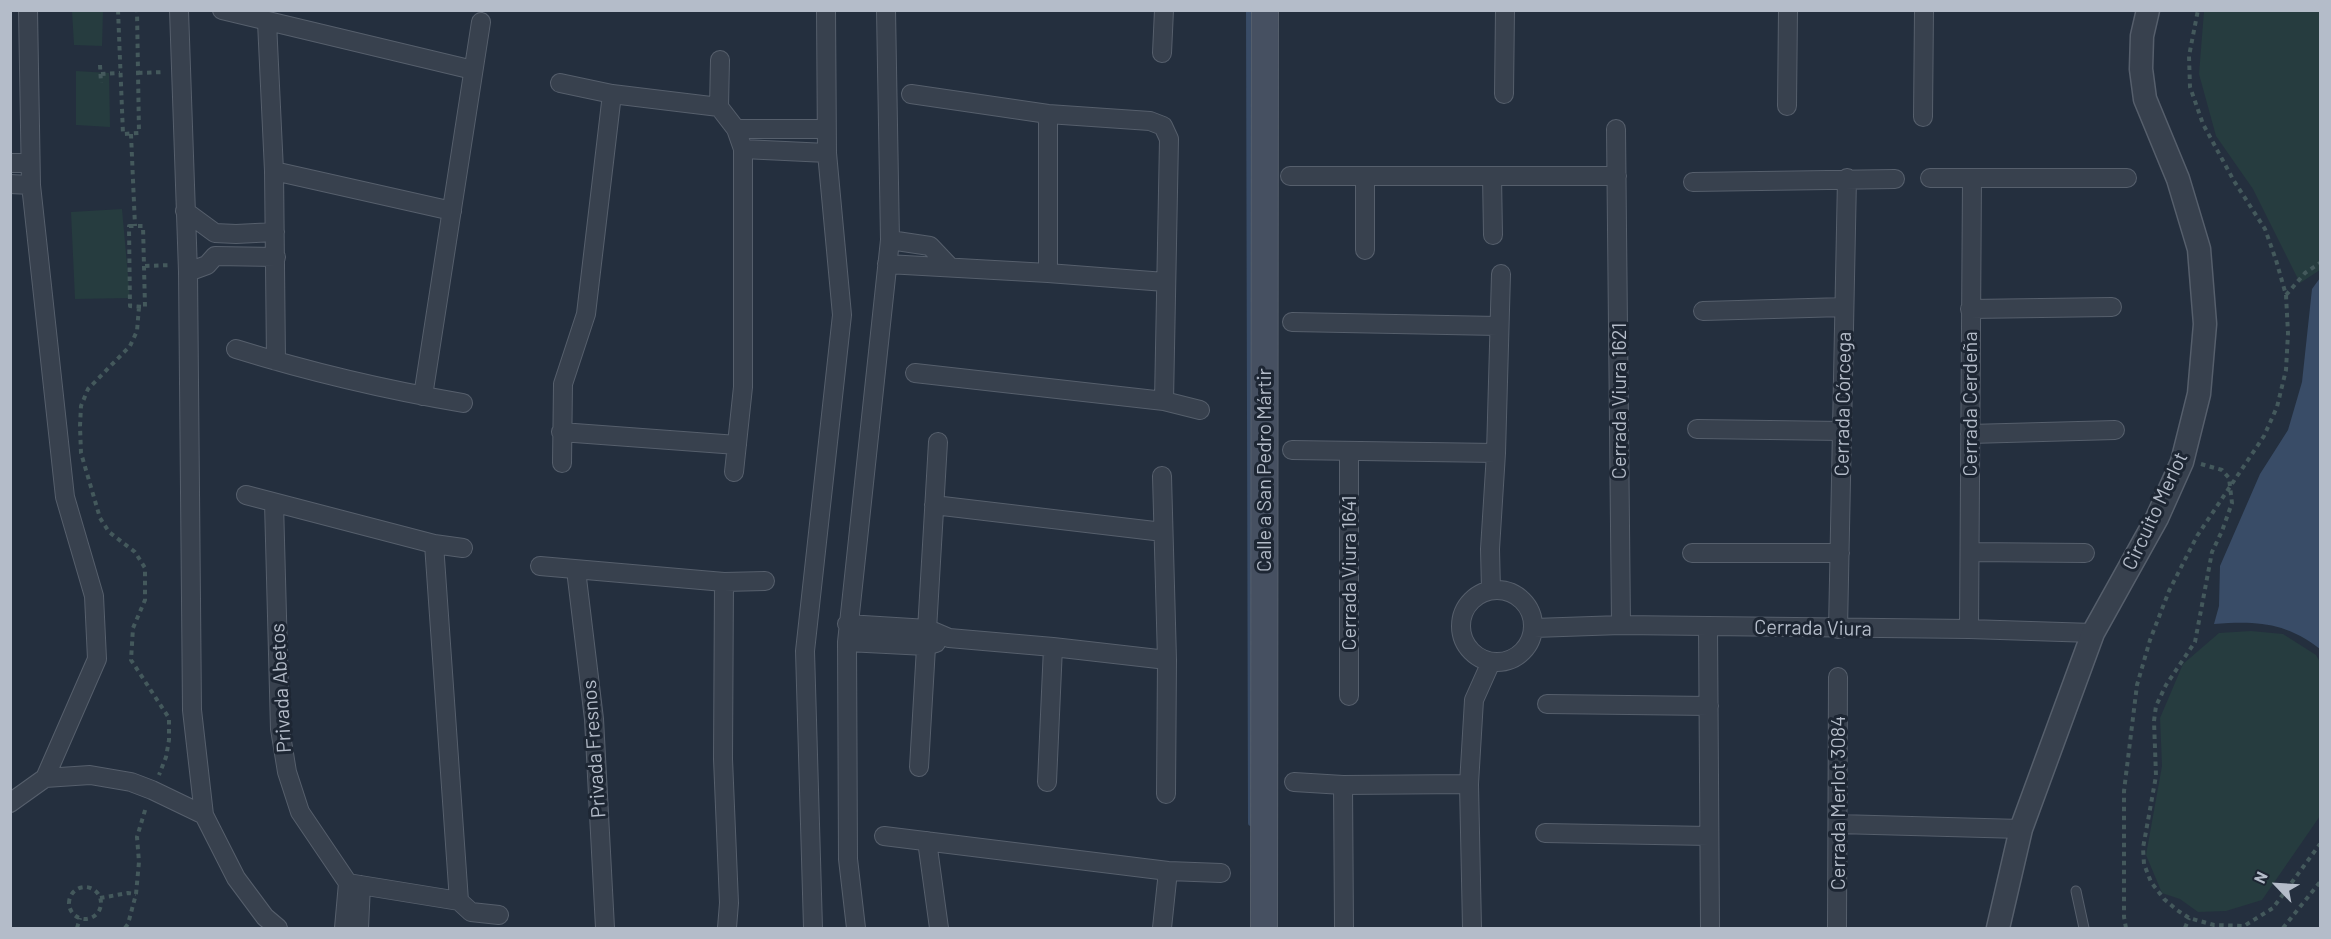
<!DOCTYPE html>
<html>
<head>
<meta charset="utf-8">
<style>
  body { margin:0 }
  #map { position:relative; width:2331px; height:939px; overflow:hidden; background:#242f3e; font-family:Barlow,sans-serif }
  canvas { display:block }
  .frame { position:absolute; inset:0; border:12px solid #b4bcc9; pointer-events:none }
  .north { position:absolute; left:2247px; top:855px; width:60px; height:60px; -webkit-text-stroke:4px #1d2633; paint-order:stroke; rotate:295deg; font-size:16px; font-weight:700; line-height:24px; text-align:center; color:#b4bcc9 }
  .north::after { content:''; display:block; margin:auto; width:21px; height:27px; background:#b4bcc9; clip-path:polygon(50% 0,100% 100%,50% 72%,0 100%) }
</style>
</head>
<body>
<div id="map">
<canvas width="2331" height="939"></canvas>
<div class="frame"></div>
<div class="north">N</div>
</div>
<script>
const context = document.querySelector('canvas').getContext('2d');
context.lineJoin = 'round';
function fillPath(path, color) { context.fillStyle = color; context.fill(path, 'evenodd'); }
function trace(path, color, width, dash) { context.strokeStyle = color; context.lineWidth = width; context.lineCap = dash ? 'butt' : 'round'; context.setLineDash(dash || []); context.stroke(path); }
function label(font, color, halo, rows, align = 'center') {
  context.font = font + ' Barlow,sans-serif'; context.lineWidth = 6; context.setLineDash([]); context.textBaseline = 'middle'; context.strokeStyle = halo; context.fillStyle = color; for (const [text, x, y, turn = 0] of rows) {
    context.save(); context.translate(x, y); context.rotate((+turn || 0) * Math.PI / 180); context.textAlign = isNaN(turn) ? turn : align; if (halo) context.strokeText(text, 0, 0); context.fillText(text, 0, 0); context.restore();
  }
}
const green = new Path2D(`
  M72,11H103L102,46L74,45Z
  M2204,11H2320V270L2300,283L2253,189L2216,136L2199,74Z
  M76,71L109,73L110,127L76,125Z
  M122,209L130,298L75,299L71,212Z
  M2251,631L2283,634L2316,655L2320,662V816L2262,900L2226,911L2198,912L2180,899L2162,893L2146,855L2162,766L2160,718L2183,664L2219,633Z`);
const water = new Path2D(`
  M2320,278V649C2285,622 2257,621 2214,624L2219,606L2220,566L2260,474L2288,430L2302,382L2312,289Z`);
const stream = new Path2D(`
  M1249,10L1251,823`);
const path = new Path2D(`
  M118,10L123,134L139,133L137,10
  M100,65L101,83
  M138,73L164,72
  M101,74L120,73
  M131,134L135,226
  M129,226H143L145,307L130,306Z
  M145,266L172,265
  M2286,295L2305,273L2320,263
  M139,307L137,331L130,346L88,389L81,406L80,426L81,453L100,518L109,532L135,552L145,568V600L133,628L131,660L169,718V740L166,757L159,775
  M2201,464L2222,470L2229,478L2232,503L2222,531L2212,552L2195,642L2166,685L2156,706L2154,721L2156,776L2143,848L2144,864L2151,882L2164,899L2177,910L2189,918L2214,925L2244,926L2273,908L2320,844
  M69 903a16 16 0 1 1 32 0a16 16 0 1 1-32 0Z
  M100,898L128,893L136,894
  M77,928L80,918
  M125,928L128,924L136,894L139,862L137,837L146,807
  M2126,928L2124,917V791L2137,685L2150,640L2169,591L2197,536L2264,436L2277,407L2286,370L2288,333L2286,295L2276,260L2265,229L2234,181L2203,124L2190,87L2189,56L2198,10
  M2185,928L2189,918
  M2283,928L2320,882`);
const service = new Path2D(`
  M2076,891L2084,928`);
const minor = new Path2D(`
  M28,10L31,185L65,497L94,596L97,659L45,778
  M179,10L188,272L192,710L204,815
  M222,10L473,70
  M267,22L274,171L276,361
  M1162,53L1164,10
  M560,83L612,94L719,107L736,129L743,149V387L734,472
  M911,94L1048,114L1150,121L1163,126L1169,139L1164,401
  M1504,94L1505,10
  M1787,106L1788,10
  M719,107L720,60
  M1923,117L1924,10
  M736,129H826
  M1616,129L1621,625
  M743,149L827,153
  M10,163H30
  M274,171L452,211
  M1290,176H1617
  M1492,176L1493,235
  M1365,177V250
  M1930,178H2127
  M1693,182L1895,179
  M10,184L31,185
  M185,211L215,233L236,234L275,232
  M890,240L930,246L949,266
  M887,264L1048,273L1165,282
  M188,272L207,265L215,256L276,257
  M1048,273V114
  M1970,309L2112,307
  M1703,311L1844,307
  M1292,322L1498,326
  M236,349C310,372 387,390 463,403
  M915,373L1164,401L1200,410
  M423,396L481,22
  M1697,429L1842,431
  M561,432L737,445
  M1970,434L2115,430
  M1292,450L1496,453
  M1349,451V696
  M562,463L563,384L586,314L612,94
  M1162,476L1167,660L1166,794
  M246,495L434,544L463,548
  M274,503L280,729L287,772L300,812L348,883L344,928
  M934,505L1163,532
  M434,544L459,901
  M1970,552L2085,553
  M1692,553H1840
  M540,566L724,582L765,581
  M576,570L594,719L605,928
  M724,582L723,759L729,903L727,928
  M1461 626a36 36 0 1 1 72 0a36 36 0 1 1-72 0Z
  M1491,590L1490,549L1496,453L1501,274
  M847,624L928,629L949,638L1053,647L1167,660
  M1708,627L1710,928
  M1534,628L1621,625L1969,629L2093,633
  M1838,629L1847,178
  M1969,629L1972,178
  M847,642L926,646L936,643
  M1547,704L1709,706
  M919,767L938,442
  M1047,782L1053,647
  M1294,782L1343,785L1469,784
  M1343,785L1344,928
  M10,803L45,778L90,775L131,782L152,790L204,815L236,878L265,917L278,928
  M1838,824L2021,829
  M1545,833L1709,836
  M884,836L1168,871L1221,873
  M927,841L939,928
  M348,883L459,901L471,912L499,915
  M359,928L361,885
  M813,928L805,651L842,315L827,153L826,10
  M856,928L848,859L847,642L890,240L886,10
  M1162,928L1168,871
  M1472,928L1469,784L1474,700L1491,662
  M1837,928L1838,677`);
const tertiary = new Path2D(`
  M1998,928L2021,829L2093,633L2157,518L2182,462L2199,394L2205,324L2199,249L2178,179L2145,99L2141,69L2142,36L2148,10`);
const secondary = new Path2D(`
  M1264,928L1265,10`);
const streetNames = [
  ["Cerrada Viura 1621",1619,401,-90],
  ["Cerrada Córcega",1843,404,-89],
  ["Cerrada Cerdeña",1970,404,-90],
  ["Calle a San Pedro Mártir",1264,470,-90],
  ["Circuito Merlot",2155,511,-65],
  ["Cerrada Viura 1641",1349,573,-90],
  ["Cerrada Viura",1813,628,1],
  ["Privada Abetos",281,688,-93],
  ["Privada Fresnos",594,749,-94],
  ["Cerrada Merlot 3084",1838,803,-90]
];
fillPath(green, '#263c3f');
fillPath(water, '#394c67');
trace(stream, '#394c67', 6);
trace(service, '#565f6c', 11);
trace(minor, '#565f6c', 20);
trace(tertiary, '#565f6c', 25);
trace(secondary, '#565f6c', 28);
trace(path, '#44595c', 4, [4.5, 4.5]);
trace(service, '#38414e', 9);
trace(minor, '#38414e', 18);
trace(tertiary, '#38414e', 22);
trace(secondary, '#465061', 26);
label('20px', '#b4bcc9', '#1d2633', streetNames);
</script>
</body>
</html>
